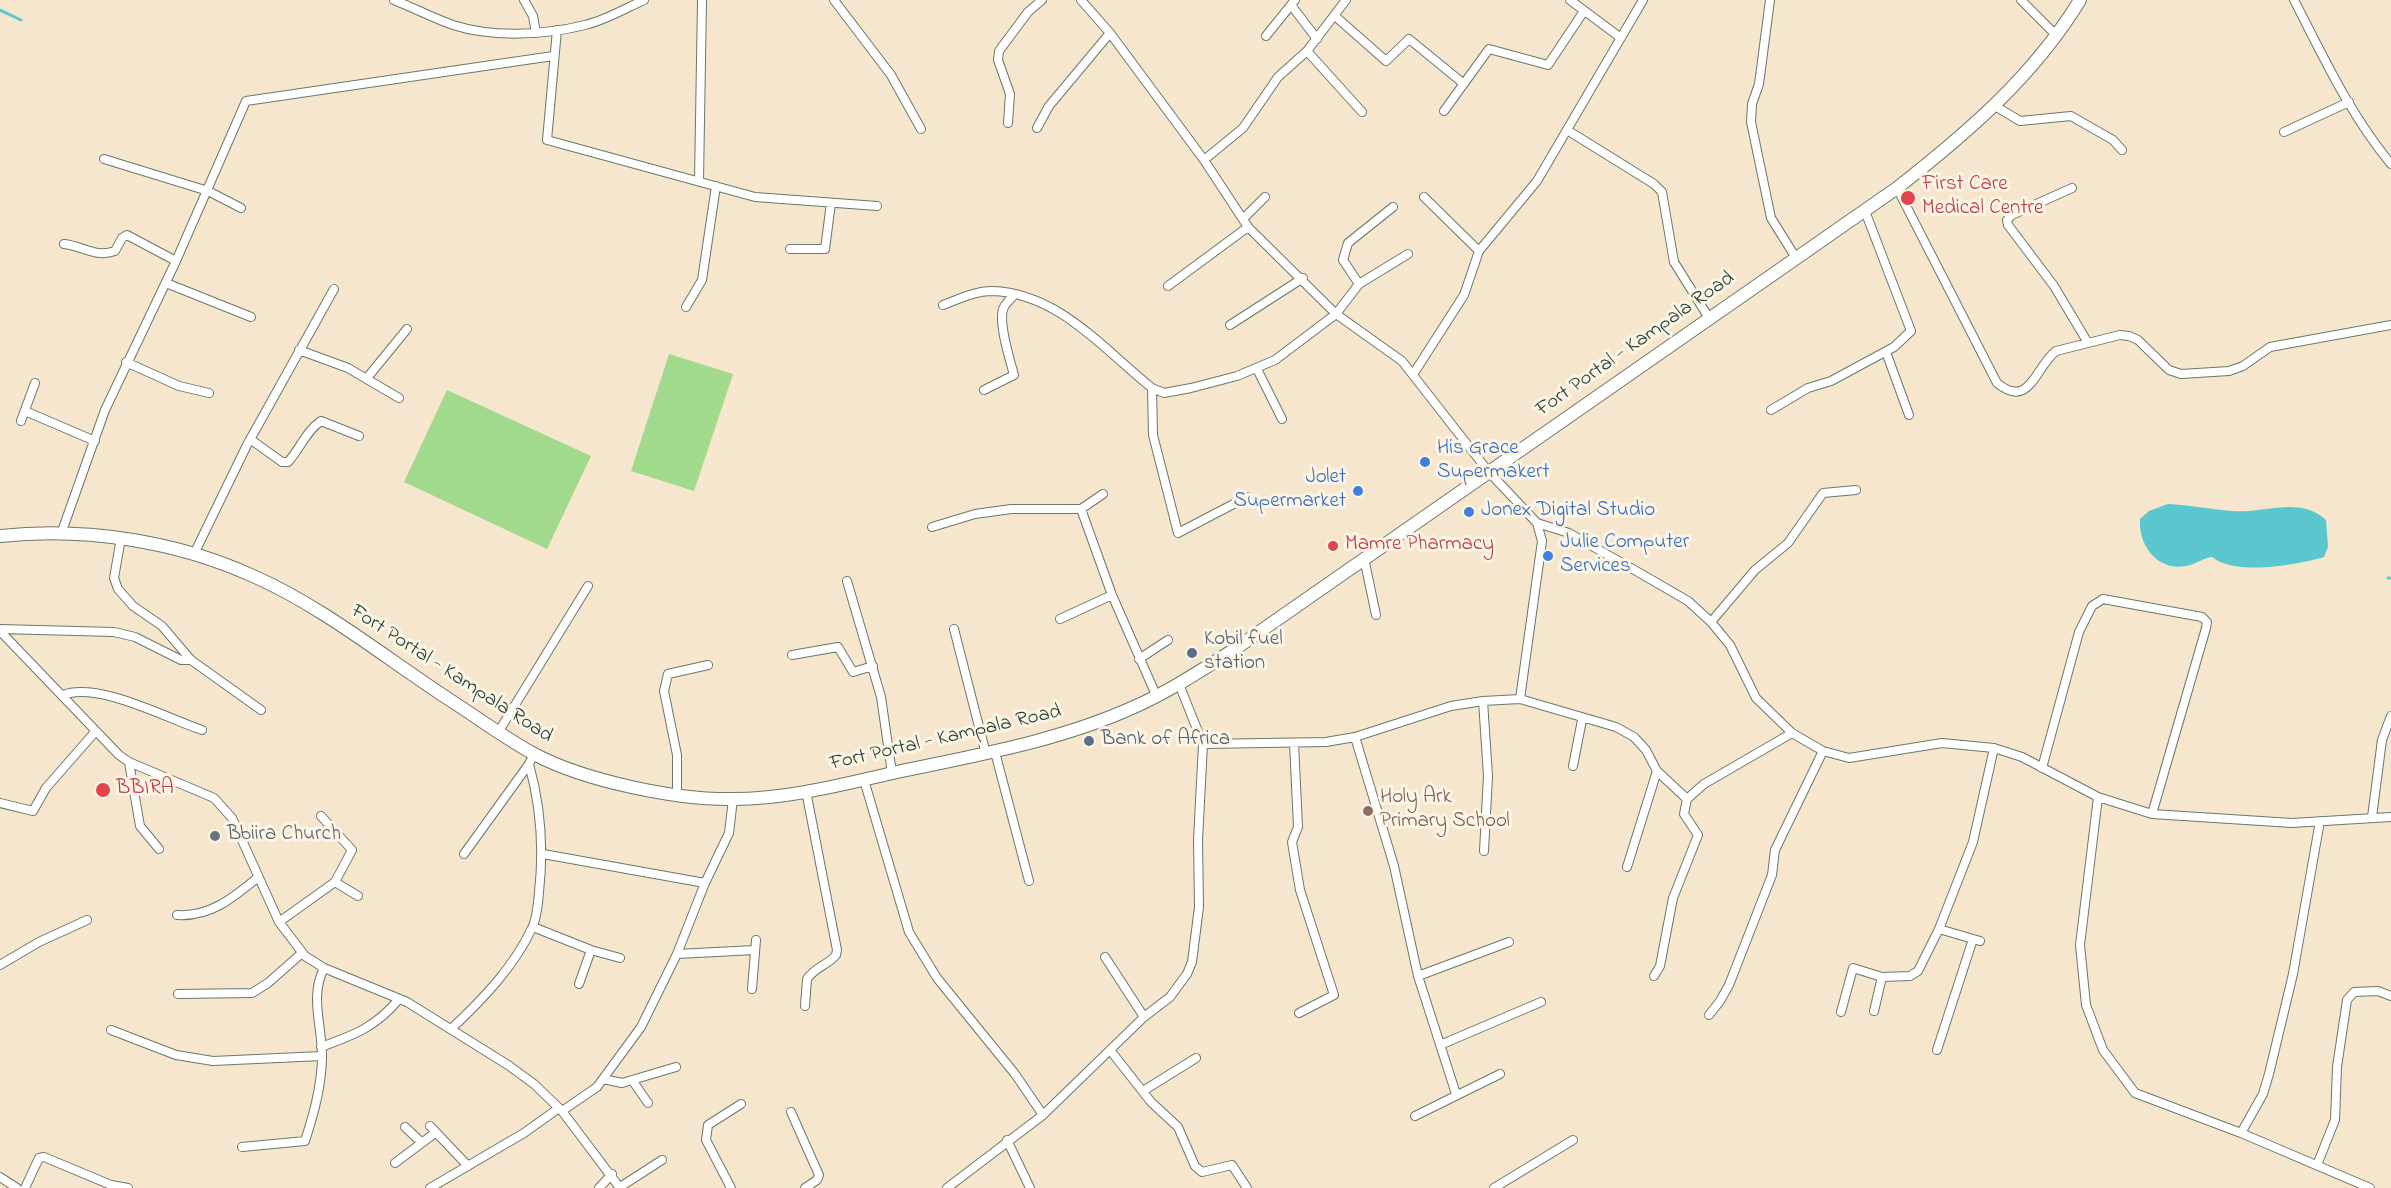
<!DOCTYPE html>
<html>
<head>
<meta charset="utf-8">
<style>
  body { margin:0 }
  canvas { display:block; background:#f6e6cd }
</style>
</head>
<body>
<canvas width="2391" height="1188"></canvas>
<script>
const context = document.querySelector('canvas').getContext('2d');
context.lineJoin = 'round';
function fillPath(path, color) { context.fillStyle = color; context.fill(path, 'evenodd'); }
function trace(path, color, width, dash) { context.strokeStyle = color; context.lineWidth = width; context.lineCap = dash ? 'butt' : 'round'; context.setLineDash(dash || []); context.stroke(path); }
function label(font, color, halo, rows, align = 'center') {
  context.font = font + ' "Indie Flower",sans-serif'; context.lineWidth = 6; context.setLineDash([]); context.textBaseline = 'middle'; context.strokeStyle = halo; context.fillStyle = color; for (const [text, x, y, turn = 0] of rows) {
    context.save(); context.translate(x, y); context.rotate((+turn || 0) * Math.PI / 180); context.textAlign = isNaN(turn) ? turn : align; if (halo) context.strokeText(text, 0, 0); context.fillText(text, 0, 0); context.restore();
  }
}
const green = new Path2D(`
  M669,354L733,374L694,491L631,471Z
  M447,390L591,456L547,549L404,482Z`);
const water = new Path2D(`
  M2168,504C2189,505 2210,509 2232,511C2263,514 2300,495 2326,520L2328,547L2324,557C2296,565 2236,576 2212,557C2203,558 2198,563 2190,565C2159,574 2138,546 2140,519L2149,511Z`);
const stream = new Path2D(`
  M0,10L21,20
  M2388,578H2391`);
const street = new Path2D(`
  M394,0C414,8 433,18 453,25C493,38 545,35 585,25C606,20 624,9 644,0
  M524,0L533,16L536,33
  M834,0L891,75L921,129
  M1081,0L1110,33L1204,160L1248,227L1336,314L1402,361L1488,471L1537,523L1569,533L1638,572L1688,601L1711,622L1730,645L1756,698L1792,733L1823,751L1849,758L1942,743L1994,748L2022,757L2098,797L2152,814L2292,823L2391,817
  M1570,0L1621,38
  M1770,0L1759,84L1752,104L1751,122L1771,218L1796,258
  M2021,0L2057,36
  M2294,0C2323,56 2350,115 2391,164
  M1291,5L1317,39
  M1335,16L1386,61L1409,39L1464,84
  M557,30L547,140L755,197L877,206
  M1266,36L1295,0
  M1307,51L1362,112
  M1995,106L2020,121L2071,116L2113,140L2122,150
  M1444,111L1489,49L1548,65L1584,11
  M1008,123L1010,94L998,60L999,51L1028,12L1042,0
  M1037,128L1049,106L1110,33
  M1567,130L1654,184L1662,192L1674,262L1709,318
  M2284,132L2349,102
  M104,159L208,191L241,208
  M1204,160L1243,128L1278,77L1307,51L1346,0
  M699,181L702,0
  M1897,188L1997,383C2030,410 2035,367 2056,351L2120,335L2129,336L2138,340L2169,370L2181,374L2229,371L2243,366L2270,347L2391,325
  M2072,188L2012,215L2007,220L2008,225L2054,286L2088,343
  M1424,197L1479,251
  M1243,219L1265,197
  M64,244C83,246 95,258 115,251L122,238L127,235L176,261
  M790,249H825L831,203
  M166,283L251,317
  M1359,284L1343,260L1348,243L1393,207
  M1168,286L1248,227
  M943,305C959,299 975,291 992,291C1059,293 1104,350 1152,388L1164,393L1191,388L1237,376L1275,360L1336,314L1359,284L1408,254
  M686,307L702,280L716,186
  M1230,325L1303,278
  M299,350L348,368L399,398
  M1886,352L1909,415
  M126,362L179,386L209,393
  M1257,369L1282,419
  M1414,373L1464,295L1479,251L1537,181L1643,0
  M367,378L407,329
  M1152,388L1153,435L1178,533L1247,497
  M984,390L1014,375C1010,360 997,320 1004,307C1006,303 1011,299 1014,295
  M1771,410L1808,388L1831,381L1894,347L1911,331L1865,211
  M25,411L95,441
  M21,421L35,383
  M250,439L282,462H288C300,449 306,431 321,421L359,436
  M1081,509L1112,595L1156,695
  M932,527L975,514L1011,509H1081L1103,494
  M61,534L105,410L176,261L246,101L553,56
  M121,538L114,578L118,589L133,606L162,626L191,660L261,710
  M194,554L247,445L334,289
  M1364,558L1376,615
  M847,581L881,697L892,773
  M1060,619L1112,595
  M1711,622L1755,570L1788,543L1823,493L1856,490
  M0,629L114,632L135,637L181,660H191
  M954,629L986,754
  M0,631L119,755L129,762L214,798L232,818L279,922L305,956L324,968L407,1002L508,1065L534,1084L562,1111L620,1188
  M792,655L838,647L853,672L873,666
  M1139,659L1168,640
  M1179,684L1203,744L1326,742L1355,737L1451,706L1483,701L1520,699L1616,727L1634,737L1646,750L1657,771L1687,799
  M63,695C98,681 168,719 202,730
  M1520,699L1542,541L1537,523
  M1483,701L1488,776L1484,851
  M499,731L588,586
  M1355,737L1394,866L1418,976L1456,1094
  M1294,743L1298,827L1292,842L1300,890L1334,995L1299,1013
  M995,752L1029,881
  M129,762L140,826L159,849
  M1573,766L1582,720
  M2042,768L2079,632L2092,606L2103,599L2202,617L2207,622L2206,628L2152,814
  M864,780L909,932L937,978L1015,1074L1043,1115
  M677,793V755L664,691L668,674L708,665
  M2098,797L2080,945L2086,1005L2103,1050L2135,1093L2241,1133L2370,1188
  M0,803L33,811L46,788L95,732
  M2372,817L2382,740L2391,716
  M464,854L529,764
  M543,854L705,883
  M1627,867L1657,771
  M335,882L358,896
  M177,915C210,917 233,898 257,878
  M279,922L335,882L352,850L321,816
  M533,927L591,950L620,958
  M1939,929L1980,941
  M677,954L755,950
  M1105,957L1144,1017
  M0,965L39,942L87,920
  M1418,976L1509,942
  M1654,976L1660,966L1673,898L1698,835L1684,814L1687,799L1704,784L1792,733
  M579,984L591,950
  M752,989L756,940
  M178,994L252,993L268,983L302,953
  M805,1006L807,979C815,967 828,965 836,955L837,950L806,791
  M1874,1011L1882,977
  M1841,1012L1853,968L1882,977L1910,976L1918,971L1939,929L1973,842L1994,748
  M1709,1015L1720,1001L1729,985L1772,875L1775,850L1823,751
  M451,1029C482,1000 514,967 532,928C537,918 538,904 539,892C544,848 541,807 529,764L534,754
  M111,1030L176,1055L213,1061L322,1056
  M1440,1045L1541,1002
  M321,1047C354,1035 376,1027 399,999
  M1110,1050L1151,1102L1178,1127L1195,1166L1202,1172L1232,1165L1247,1188
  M1937,1050L1973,939
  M603,1079L622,1083L676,1067
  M632,1080L648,1103
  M1143,1091L1196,1058
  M562,1111L597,1087L641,1027L677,954L705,883L729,833L733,799
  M791,1112L819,1175L817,1180L805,1188
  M1415,1116L1500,1074
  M430,1126L468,1166
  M405,1127L421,1142
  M2241,1133L2263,1094L2269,1074L2293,974L2320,821
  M1007,1140L1030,1188
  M242,1147L305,1141C314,1113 321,1088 322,1059C323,1027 309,998 324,968
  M395,1163L435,1133
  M2317,1165L2335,1120L2337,1067L2347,1000L2354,992L2378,991L2391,996
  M0,1177L17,1188
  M620,1187L662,1160
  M25,1188L39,1158L44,1157L111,1185L128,1188
  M430,1188L524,1133L559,1108
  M599,1188L612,1174
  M731,1188L706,1140L708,1125L741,1104
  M947,1188L1043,1115L1144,1017L1170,997L1187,974L1192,962L1199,907L1198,840L1203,744
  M1494,1188L1573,1140`);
const primary = new Path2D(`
  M0,536C85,527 176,541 253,576C322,606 387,659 450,700C478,718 505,738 534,754C585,781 676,800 733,799C788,799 844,784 897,772C977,755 1059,741 1134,707C1168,692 1200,671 1232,651L1897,188C1967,133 2033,77 2080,0`);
const markers = [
  [1908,198,8,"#e0444e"],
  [1425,462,6,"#3f7fe0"],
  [1358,491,6,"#3f7fe0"],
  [1469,512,6,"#3f7fe0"],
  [1333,546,6,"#e0444e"],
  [1548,556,6,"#3f7fe0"],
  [1192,653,6,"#5c6f8a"],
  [1089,741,6,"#5c6f8a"],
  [103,790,8,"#e0444e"],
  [1368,811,6,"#8d6e63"],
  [215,836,6,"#6b7280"]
];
const healthNames = [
  ["First Care",1922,186],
  ["Medical Centre",1922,210],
  ["Mamre Pharmacy",1345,546],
  ["BBIRA",116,790]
];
const streetNames = [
  ["Fort Portal - Kampala Road",1636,345,-35],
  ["Fort Portal - Kampala Road",451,675,33],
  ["Fort Portal - Kampala Road",946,739,-13]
];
const shopNames = [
  ["His Grace",1437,450],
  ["Supermakert",1437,474],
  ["Jolet",1346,479,"right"],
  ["Supermarket",1346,503,"right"],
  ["Jonex Digital Studio",1481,512],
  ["Julie Computer",1560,544],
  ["Services",1560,568]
];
const serviceNames = [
  ["Kobil fuel",1204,641],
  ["station",1204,665],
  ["Bank of Africa",1101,741]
];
const educationNames = [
  ["Holy Ark",1380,799],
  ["Primary School",1380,823]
];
const worshipNames = [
  ["Bbiira Church",227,836]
];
fillPath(green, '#a1da8d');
fillPath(water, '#5ac7ce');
trace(stream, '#5ac7ce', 3);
trace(street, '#6a786a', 10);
trace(primary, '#6a786a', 14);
trace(street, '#fff', 8);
trace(primary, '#fff', 12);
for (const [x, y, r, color] of markers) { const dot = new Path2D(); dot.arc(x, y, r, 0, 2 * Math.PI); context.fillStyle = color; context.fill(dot); trace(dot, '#fcf5e5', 2); }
label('21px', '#be3a42', '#fcf5e5', healthNames, 'left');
label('21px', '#1f3d34', '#fcf5e5', streetNames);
label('21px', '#366cbe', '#fcf5e5', shopNames, 'left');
label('21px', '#4e5e75', '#fcf5e5', serviceNames, 'left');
label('21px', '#785e54', '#fcf5e5', educationNames, 'left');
label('21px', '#5b616d', '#fcf5e5', worshipNames, 'left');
</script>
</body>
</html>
